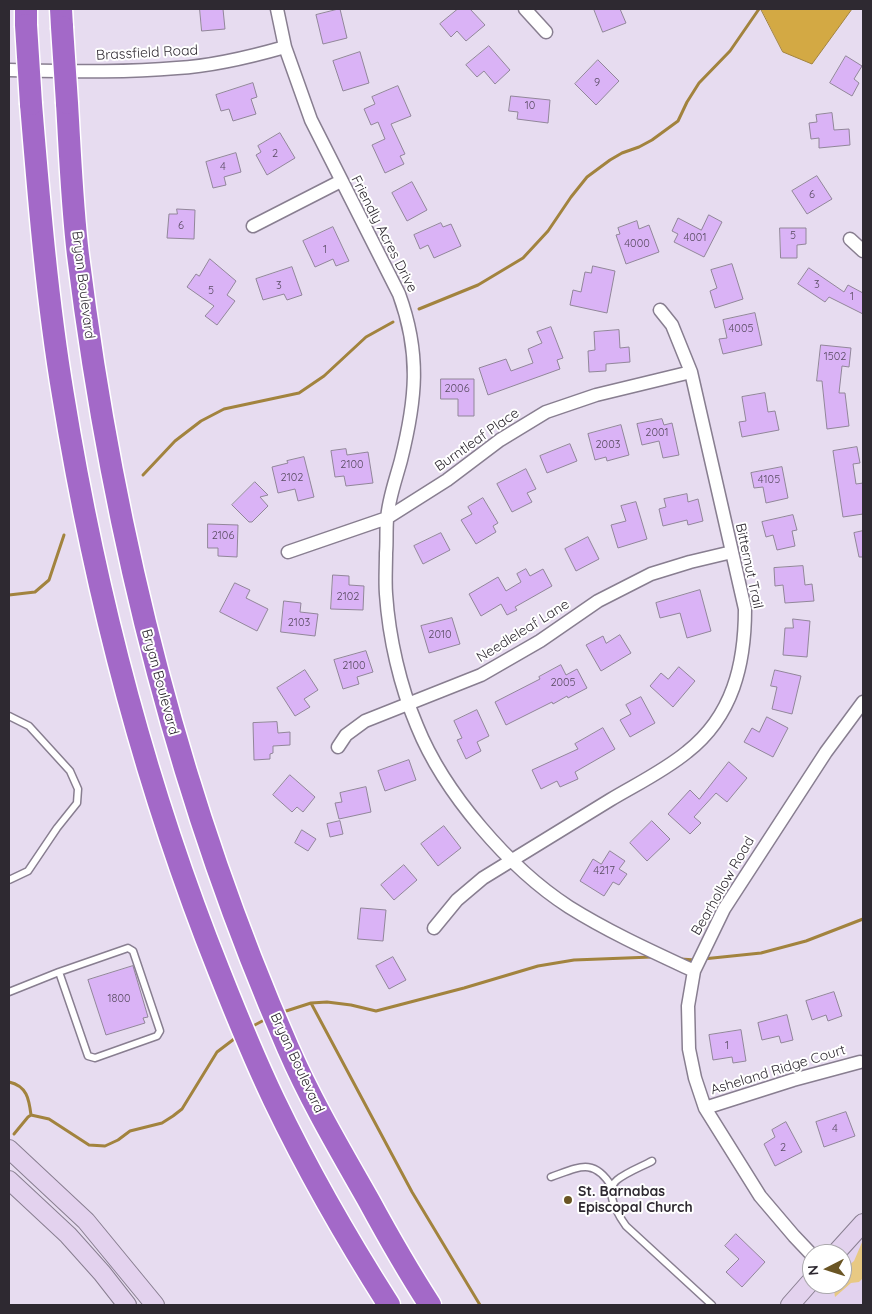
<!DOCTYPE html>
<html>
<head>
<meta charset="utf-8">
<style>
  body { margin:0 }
  #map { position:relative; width:872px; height:1314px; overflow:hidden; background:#e7dcf0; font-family:Quicksand,sans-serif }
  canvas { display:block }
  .frame { position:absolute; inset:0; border:10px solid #2e2931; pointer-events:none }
  .north { position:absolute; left:802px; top:1244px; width:50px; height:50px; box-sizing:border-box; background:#fff; border:1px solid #aba9ad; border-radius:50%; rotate:265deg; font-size:14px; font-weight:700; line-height:20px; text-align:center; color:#2e2931 }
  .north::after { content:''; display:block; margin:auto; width:18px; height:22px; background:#6a5524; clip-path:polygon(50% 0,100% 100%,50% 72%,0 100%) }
</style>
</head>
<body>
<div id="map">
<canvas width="872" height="1314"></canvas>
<div class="frame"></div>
<div class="north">N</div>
</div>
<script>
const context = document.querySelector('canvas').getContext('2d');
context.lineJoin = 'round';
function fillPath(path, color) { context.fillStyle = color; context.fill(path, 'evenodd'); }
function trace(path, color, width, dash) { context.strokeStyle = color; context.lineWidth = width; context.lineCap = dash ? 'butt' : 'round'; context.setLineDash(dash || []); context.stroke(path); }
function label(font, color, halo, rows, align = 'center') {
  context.font = font + ' Quicksand,sans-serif'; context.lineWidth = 4; context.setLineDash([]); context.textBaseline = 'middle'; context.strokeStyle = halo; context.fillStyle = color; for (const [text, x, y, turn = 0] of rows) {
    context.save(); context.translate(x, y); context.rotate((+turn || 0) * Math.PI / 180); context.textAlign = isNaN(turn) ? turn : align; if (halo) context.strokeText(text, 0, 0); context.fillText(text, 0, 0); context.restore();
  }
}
const built = new Path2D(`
  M863,1223V1305H790L812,1284H842V1254Z`);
const green = new Path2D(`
  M863,1240V1278L859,1282L851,1283L835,1297L833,1284H842V1271L854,1261Z`);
const water = new Path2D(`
  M761,9H852L812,64L783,52Z`);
const stream = new Path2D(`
  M419,309L478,285L523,258L548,231L571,197L587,177L610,160L622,153L639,147L652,140L678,121L687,102L699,83L730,51L759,9
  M143,475L175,441L201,421L224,409L299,393L324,376L366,337L393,322
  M9,595L35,592L49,580L64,535
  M681,959L695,960
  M703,959L761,953L806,941L863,919
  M311,1003L412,1192L480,1305
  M283,1012L311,1003L327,1002L351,1005L376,1011L464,988L538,966L574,960L652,957
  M251,1027L268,1018
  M9,1082C27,1086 29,1099 31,1115
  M31,1115L49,1119L89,1145L105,1146L118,1140L130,1131L162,1123L173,1116L182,1109L217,1052L238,1036
  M14,1134L28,1117L31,1115`);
const building = new Path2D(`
  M200,9H223L225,29L202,31Z
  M340,9L347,38L323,44L316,15Z
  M458,9H470L485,25L466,41L457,31L451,37L440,24Z
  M594,9H620L626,23L603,32Z
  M489,46L510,70L495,84L484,71L477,77L466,65Z
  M360,52L369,83L343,91L333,61Z
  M846,56L862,66L854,79L859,83L852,96L830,83Z
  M598,60L619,81L596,105L575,84Z
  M253,83L257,97L251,99L256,114L233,121L229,109L221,111L216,95Z
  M398,86L411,116L391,124L405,154L400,156L404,164L385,173L372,145L385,139L378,122L371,125L364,109L375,104L372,97Z
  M511,96L550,100L548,123L517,119L518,112L509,111Z
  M832,113L834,130L849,129L850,145L819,148V138L811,139L809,123L817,122L816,115Z
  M280,133L295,158L267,175L256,155L261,152L258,146Z
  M236,153L241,172L224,177L226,185L213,188L206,162Z
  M817,176L832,199L807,214L792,191Z
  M412,182L427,210L407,221L392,193Z
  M177,209L195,210L194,239L167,238L169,214H177Z
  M709,215L722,222L704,257L674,242L678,234L672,231L678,218L701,230Z
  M637,221L639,229L649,225L659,252L626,264L616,235L620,234L618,228Z
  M441,223L443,227L451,224L461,246L434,258L428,245L420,249L414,235Z
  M333,227L349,261L336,266L333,259L315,267L303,241Z
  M780,228H806V244L797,245V258H781Z
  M210,259L236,281L227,295L235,301L217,325L205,316L214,306L187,287L196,274L199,276Z
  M732,264L743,299L715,308L710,291L717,288L711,270Z
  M593,266L615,271L607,313L570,305L573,290L581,292L585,272L591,273Z
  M292,267L302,295L287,300L284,294L263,300L256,279Z
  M809,268L844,292L848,285L863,293V314L829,297L825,302L798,284Z
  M755,313L762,345L723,354L719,339L727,338L723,320Z
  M551,327L563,358L557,360L560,369L488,395L479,368L506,359L511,371L533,363L528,349L542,343L537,332Z
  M619,330L620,348L629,347L630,362L606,364V371L589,372L588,351L595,350L594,332Z
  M821,345L851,348L849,367L842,366L839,393H845L849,426L827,429L822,381H817Z
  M441,379H474V416H458V399H441Z
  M765,393L768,412L775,411L779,430L742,437L739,422L746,421L742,397Z
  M662,419L664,425L672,423L679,455L663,458L659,441L642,445L637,424Z
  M621,425L629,455L607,461L606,457L595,460L588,434Z
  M570,444L577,461L547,473L540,456Z
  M857,447L860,463L853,464L856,484L863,483V514L843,517L833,451Z
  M346,449L347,455L368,452L373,483L346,486L344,476L335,477L331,451Z
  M304,457L314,497L298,501L295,489L278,493L272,467L288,463L287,461Z
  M782,467L788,498L766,503L763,487L754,488L751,473Z
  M526,469L536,489L527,493L532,502L512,512L497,484Z
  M255,482L268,495L260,497L268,506L252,522H249L232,505Z
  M687,494L688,502L698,499L703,521L688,525L687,520L663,526L659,509L666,507L664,499Z
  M483,498L498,523L493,526L496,532L476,544L461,520L472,514L468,507Z
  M636,502L647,539L618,548L611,525L626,521L621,506Z
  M793,515L797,530L792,531L795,546L777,550L773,535L766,537L762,522Z
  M208,524L238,525L237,557L218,556V548H208Z
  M863,531V557H859L854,533Z
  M441,533L450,550L423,564L414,546Z
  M588,537L599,559L576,571L565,549Z
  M803,566L805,585L812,584L814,601L785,603L783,585L775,586L774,568Z
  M526,569L530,576L543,569L552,586L515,607L517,610L507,615L501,604L481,616L469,594L498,577L506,591L521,582L517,574Z
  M333,575L349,576V585L364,586L363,610L331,609Z
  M235,583L250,590L246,598L268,609L257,631L220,612Z
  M700,590L711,631L687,638L680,613L660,618L656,603Z
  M284,601L301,603L300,612L318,614L315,636L281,632Z
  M452,618L460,644L429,653L421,626Z
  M793,619L810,621L807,657L783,655L785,628H793Z
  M620,635L631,653L601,671L586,645L603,636L606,643Z
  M366,651L373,672L357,677L359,684L343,689L334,660Z
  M561,665L566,675L577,669L587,688L568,698L567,696L553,704L552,702L506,725L495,702L540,679L539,677Z
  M679,667L695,681L673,707L650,686L661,673L668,679Z
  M305,670L318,690L304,699L310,707L295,716L277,688Z
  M775,670L801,676L792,714L772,709L777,687L771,686Z
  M641,697L655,723L630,737L620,720L631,714L626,705Z
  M477,710L489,736L477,742L481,751L466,759L457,740L462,738L454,721Z
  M767,717L788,728L773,757L744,742L752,728L759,732Z
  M277,722L278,733L290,732V745L273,746V753L270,754V759L254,760L253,723Z
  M603,728L615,749L575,772L578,779L560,787L557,781L541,789L532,770L578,749L575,744Z
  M409,760L416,780L385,791L378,771Z
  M729,762L747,778L727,802L716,793L694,817L701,823L690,834L668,814L690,790L699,799Z
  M290,775L315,797L303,812L297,807L292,812L273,795Z
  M366,787L371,812L339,819L335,803L342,802L340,793Z
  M340,821L343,834L330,837L327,824Z
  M652,821L670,839L647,861L630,843Z
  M444,826L461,848L438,866L421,844Z
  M302,830L316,839L308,851L295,843Z
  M610,851L625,861L619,869L627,874L619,885L613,882L604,896L580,881L593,859L601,864Z
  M404,865L417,880L394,900L381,885Z
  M361,908L386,910L383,941L358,939Z
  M393,957L406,980L389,989L376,966Z
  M133,966L148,1017L143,1018L145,1023L106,1035L88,980Z
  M834,992L842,1016L828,1021L826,1015L812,1020L806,1001Z
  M787,1015L793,1040L781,1043L779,1036L762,1040L758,1023Z
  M741,1030L746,1061L733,1063L732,1057L713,1060L709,1035Z
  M846,1112L855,1136L824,1147L816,1122Z
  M786,1122L802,1152L775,1166L764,1144L775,1137L772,1130Z
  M736,1234L765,1262L742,1287L726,1272L739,1259L725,1246Z`);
const lane = new Path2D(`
  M9,716L29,726L70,771L78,789L77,803L57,828L28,871L9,880
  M9,992L59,972L128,948L133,951L160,1031L157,1036L95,1058L88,1056L59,972
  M652,1161C641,1167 627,1172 617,1180C603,1191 619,1216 626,1226L712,1305
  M551,1177C579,1167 594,1157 612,1187`);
const street = new Path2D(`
  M277,9L285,47L311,120L399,294C421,354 416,400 401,460C396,479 388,500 387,520C386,531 387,542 386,553C386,567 385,581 386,594C389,638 400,686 417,726C444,793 509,868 569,907C609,932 651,951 694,971
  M525,9L546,32
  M9,70C65,71 121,73 177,68C214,66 250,57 285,47
  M253,226L341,181
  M850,239L863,251
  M288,552L387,518L447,480L500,440L546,412L596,395L691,372
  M338,747L346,735L365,721L481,675L540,641L598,601L651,574L690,562L732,552
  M434,928L457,900L483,878C525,852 567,826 610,800C635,785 664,771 687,752C733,716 745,664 745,609L691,372L672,325L660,310
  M705,1108L793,1080L860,1062
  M812,1255L794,1236L760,1196L705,1108L695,1078L689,1049L688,1006L694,971L724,909L826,752L863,702`);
const secondary = new Path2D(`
  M9,1149L86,1221L155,1305
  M9,1180L68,1235L102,1273L127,1305
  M835,1254L863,1223
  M790,1305L812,1280`);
const highway = new Path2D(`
  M26,9V25
  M61,9L62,27
  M67,103C70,153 72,205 78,255C112,528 178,797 288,1048C311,1101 340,1150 369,1201C388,1236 408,1271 430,1305
  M31,104C39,201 47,299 63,395C95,592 145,786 219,971C236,1014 254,1058 274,1100C308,1171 347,1239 389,1305`);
const highwayBridge = new Path2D(`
  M26,25L31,104
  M62,27L67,103`);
const markers = [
  [568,1200,5,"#6a5524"]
];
const numberNames = [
  ["9",597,83],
  ["10",530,106],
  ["2",275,154],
  ["4",223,167],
  ["6",812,195],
  ["6",181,226],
  ["5",793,236],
  ["4001",695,238],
  ["4000",637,244],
  ["1",325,250],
  ["3",817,285],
  ["3",279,286],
  ["5",211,291],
  ["1",852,297],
  ["4005",741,329],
  ["1502",835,357],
  ["2006",457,389],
  ["2001",657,433],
  ["2003",608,445],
  ["2100",352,465],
  ["2102",292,478],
  ["4105",769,480],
  ["2106",223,536],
  ["2102",348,597],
  ["2103",299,623],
  ["2010",440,635],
  ["2100",354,666],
  ["2005",563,683],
  ["4217",604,871],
  ["1800",119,999],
  ["1",727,1046],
  ["4",835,1129],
  ["2",783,1148]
];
const streetNames = [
  ["Brassfield Road",147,53,-3],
  ["Friendly Acres Drive",384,234,63],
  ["Bryan Boulevard",83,285,83],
  ["Burntleaf Place",477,440,-35],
  ["Bitternut Trail",749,566,78],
  ["Needleleaf Lane",523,631,-32],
  ["Bryan Boulevard",160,682,75],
  ["Bearhollow Road",723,886,-60],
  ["Bryan Boulevard",297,1063,65],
  ["Asheland Ridge Court",778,1070,-17]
];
const poiNames = [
  ["St. Barnabas",578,1192],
  ["Episcopal Church",578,1208]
];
fillPath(built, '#e2d2ee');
fillPath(green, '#e8c983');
fillPath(water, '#d3a944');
trace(water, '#a2833e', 1);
trace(stream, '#a2833e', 3);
fillPath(building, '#dab3f6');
trace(building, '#918699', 1);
trace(lane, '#887e90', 9);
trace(street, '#887e90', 15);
trace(secondary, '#887e90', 20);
trace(highway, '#fff', 25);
trace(lane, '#fff', 6);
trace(street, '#fff', 12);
trace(secondary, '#e3d2ee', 18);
trace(highway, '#a369c8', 22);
trace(highwayBridge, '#fff', 25, []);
trace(highwayBridge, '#a369c8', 22);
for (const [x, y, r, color] of markers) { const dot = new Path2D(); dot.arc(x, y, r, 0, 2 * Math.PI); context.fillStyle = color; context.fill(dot); trace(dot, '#fff', 2); }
label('11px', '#594c62', null, numberNames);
label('14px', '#2e2931', '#fff', streetNames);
label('bold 14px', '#2e2931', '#fff', poiNames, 'left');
</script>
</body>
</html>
